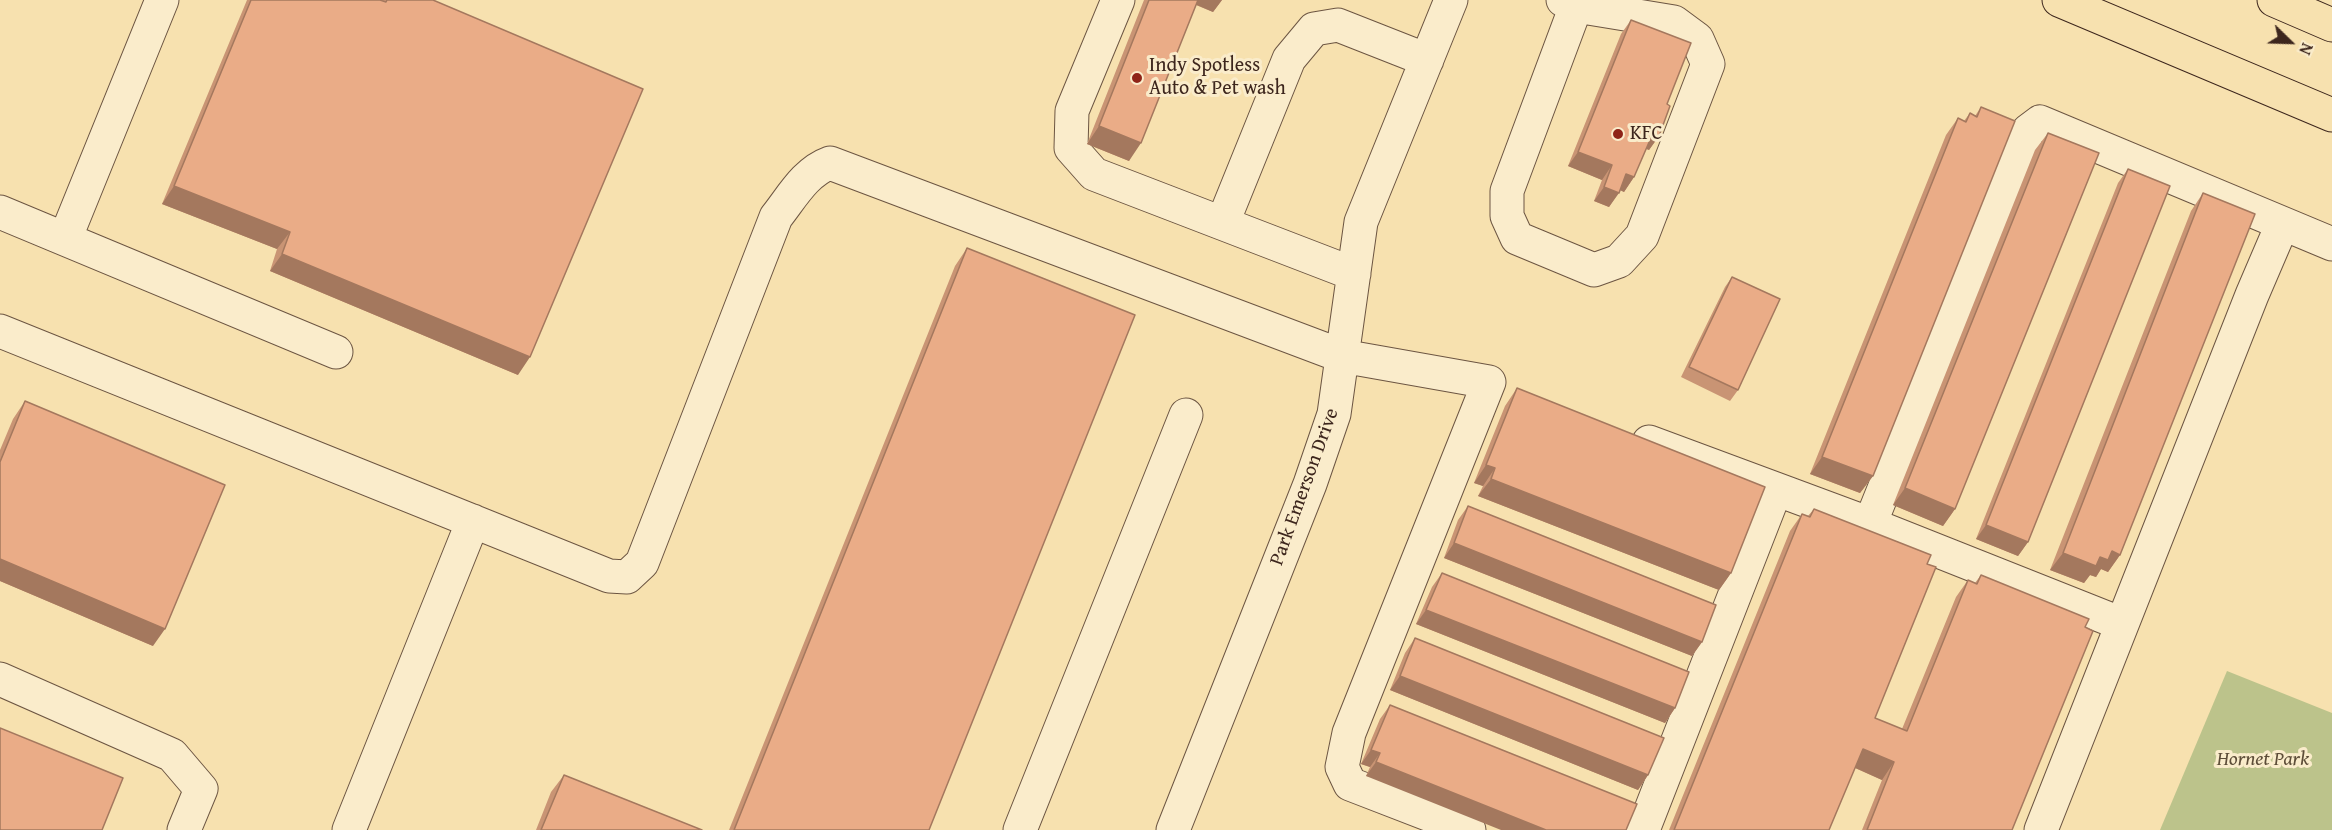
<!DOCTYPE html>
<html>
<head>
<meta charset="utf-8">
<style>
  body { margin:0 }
  #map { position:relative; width:2332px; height:830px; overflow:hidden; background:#f7e1af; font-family:"Gentium Book Plus",serif }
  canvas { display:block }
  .north { position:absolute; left:2260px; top:12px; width:60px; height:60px; -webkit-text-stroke:4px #faeccb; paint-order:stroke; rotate:113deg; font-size:16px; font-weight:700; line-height:24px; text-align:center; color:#3d261d }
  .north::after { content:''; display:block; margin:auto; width:21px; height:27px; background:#3d261d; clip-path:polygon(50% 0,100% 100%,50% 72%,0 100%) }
</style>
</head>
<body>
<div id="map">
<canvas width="2332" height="830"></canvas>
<div class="north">N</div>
</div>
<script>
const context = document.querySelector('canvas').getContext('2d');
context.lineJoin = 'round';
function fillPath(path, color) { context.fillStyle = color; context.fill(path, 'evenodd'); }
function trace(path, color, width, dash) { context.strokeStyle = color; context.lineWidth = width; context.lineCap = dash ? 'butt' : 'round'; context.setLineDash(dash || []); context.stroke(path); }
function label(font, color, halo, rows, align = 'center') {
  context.font = font + ' "Gentium Book Plus",serif'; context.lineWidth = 6; context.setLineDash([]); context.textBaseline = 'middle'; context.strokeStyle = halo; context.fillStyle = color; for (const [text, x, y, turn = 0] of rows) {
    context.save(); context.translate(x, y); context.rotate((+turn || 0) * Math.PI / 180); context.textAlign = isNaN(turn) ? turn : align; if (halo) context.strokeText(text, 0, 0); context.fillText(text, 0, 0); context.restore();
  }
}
const green = new Path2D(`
  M2227,671L2332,713V830H2160Z`);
const minor = new Path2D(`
  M1118,0L1072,111L1071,148L1094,174L1354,274
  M1563,0L1576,6L1674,22L1697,39L1708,64L1642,236L1619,261L1594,270L1517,238L1507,216V191L1576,6
  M0,212L336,352
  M1223,222L1289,59L1314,29L1338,25L1427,60
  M65,239L162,0
  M0,331L609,576L627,577L642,563L776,217C792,197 805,172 830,163L1342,356L1489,382L1349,733L1342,767L1350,784L1469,830
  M1649,442L1870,524L2028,131L2040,122L2332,244
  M1870,524L2122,624
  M0,679L172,755L201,789L184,830
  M349,830L473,521
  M1020,830L1186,415
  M1173,830L1310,484L1334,414L1361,222L1451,0
  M1643,830L1776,489
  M2041,830L2252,295L2282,225`);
const major = new Path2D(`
  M2059,0L2332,115
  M2274,0L2332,25`);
const wall = new Path2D(`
  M247,0H380L382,1L383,0H433L518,375L270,271L277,249L162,204Z
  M1144,0H1222L1213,12L1196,5L1129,161L1087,144Z
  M1631,20L1667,104L1659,136L1649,150L1646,149L1634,177L1624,192L1620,190L1609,207L1594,201L1602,180L1568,166L1621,34Z
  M1981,107L1873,476L1860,493L1810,474L1946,135L1958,118L1964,121L1970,113L1975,116Z
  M2048,133L1955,509L1943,526L1893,505L2035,150Z
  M2128,169L2028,542L2018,556L1976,539L2118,183Z
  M2203,193L2120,555L2108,572L2101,569L2096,577L2090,575L2084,583L2050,570L2191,211Z
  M967,248L929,830H729L955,266Z
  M1732,277L1738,390L1730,401L1681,377L1725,287Z
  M1517,388L1731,573L1719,590L1478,496L1483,486L1474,483L1505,406Z
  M25,401L153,646L0,581V450L13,419Z
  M1468,506L1702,642L1692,656L1444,558L1458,520Z
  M1814,509L1927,564L1875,718L1902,729L1956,597L1968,580L1975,583L1981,575L2085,627L2012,830H1862L1882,780L1855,768L1829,830H1669L1790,531L1802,514L1808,516Z
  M1442,573L1675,708L1665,723L1416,624L1432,587Z
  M1415,638L1648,775L1638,790L1390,690L1405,653Z
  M1390,705L1626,830L1366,776L1370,767L1361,764L1380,719Z
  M564,775L702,830H536L551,792Z`);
const shadedWall = new Path2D(`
  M1194,0H1222L1213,12L1192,3Z
  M1099,126L1141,143L1129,161L1087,144Z
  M1653,133L1659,136L1649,150L1643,147Z
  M1578,152L1612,165L1602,180L1568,166Z
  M1626,174L1634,177L1624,192L1616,188Z
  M174,186L290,232L277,249L162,204Z
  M1604,187L1619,193L1609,207L1594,201Z
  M282,254L530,357L518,375L270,271Z
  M1822,457L1873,476L1860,493L1810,474Z
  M1486,465L1495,468L1483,486L1474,483Z
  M1491,479L1731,573L1719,590L1478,496Z
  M1905,488L1955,509L1943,526L1893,505Z
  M1986,525L2028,542L2018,556L1976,539Z
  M1454,543L1702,642L1692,656L1444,558Z
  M2112,551L2120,555L2108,572L2101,569L2096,577L2090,575L2084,583L2050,570L2063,553L2100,557Z
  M0,559L165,629L153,646L0,581Z
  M1426,610L1675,708L1665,723L1416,624Z
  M1400,676L1648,775L1638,790L1390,690Z
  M1863,749L1894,762L1882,780L1851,766Z
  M1371,750L1380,753L1370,767L1361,764Z
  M1376,762L1546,830H1501L1366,776Z`);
const building = new Path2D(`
  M251,0H380L386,2L387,0H433L643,89L530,357L282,254L290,232L174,186Z
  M1149,0H1198L1141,143L1099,126Z
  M1631,20L1691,43L1667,104L1670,106L1659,136L1653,133L1634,177L1626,174L1619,193L1604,187L1612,165L1578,152Z
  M1981,107L2015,121L1873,476L1822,457L1958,118L1966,122L1970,113L1977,117Z
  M2048,133L2099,153L1955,509L1905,488Z
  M2128,169L2170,186L2028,542L1986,525Z
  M2203,193L2255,214L2120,555L2112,551L2108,560L2100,557L2096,566L2063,553Z
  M967,248L1135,315L929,830H734Z
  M1732,277L1780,299L1738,390L1689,367Z
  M1517,388L1765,487L1731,573L1491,479L1495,468L1486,465Z
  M25,401L225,485L165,629L0,559V462Z
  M1468,506L1716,605L1702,642L1454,543Z
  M1814,509L1931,555L1927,564L1936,567L1875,718L1907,731L1968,580L1977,584L1981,575L2089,619L2085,627L2093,631L2012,830H1867L1894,762L1863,749L1829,830H1674L1802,514L1810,517Z
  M1442,573L1689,672L1675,708L1426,610Z
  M1415,638L1664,738L1648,775L1400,676Z
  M1390,705L1637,804L1626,830H1546L1376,762L1380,753L1371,750Z
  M0,728L123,778L102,830H0Z
  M564,775L702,830H541Z`);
const markers = [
  [1137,78,6,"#8f2418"],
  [1618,134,6,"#8f2418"]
];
const poiNames = [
  ["Indy Spotless",1149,66],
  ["Auto & Pet wash",1149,89],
  ["KFC",1630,134]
];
const streetNames = [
  ["Park Emerson Drive",1305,487,-70]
];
const parkNames = [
  ["Hornet Park",2263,760]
];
fillPath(green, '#bcc38b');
trace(minor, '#6c5542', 35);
trace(major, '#3d261d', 35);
trace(minor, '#faeccb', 33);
trace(major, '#f7e1af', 33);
fillPath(wall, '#c99474');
fillPath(shadedWall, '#a4785e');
fillPath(building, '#eaac87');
trace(building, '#a4785e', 1.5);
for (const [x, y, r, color] of markers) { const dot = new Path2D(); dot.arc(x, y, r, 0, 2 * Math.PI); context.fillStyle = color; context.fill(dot); trace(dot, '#faeccb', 2); }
label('20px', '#3d261d', '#faeccb', poiNames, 'left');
label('20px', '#3d261d', '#faeccb', streetNames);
label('italic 20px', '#5d4d38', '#faeccb', parkNames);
</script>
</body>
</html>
